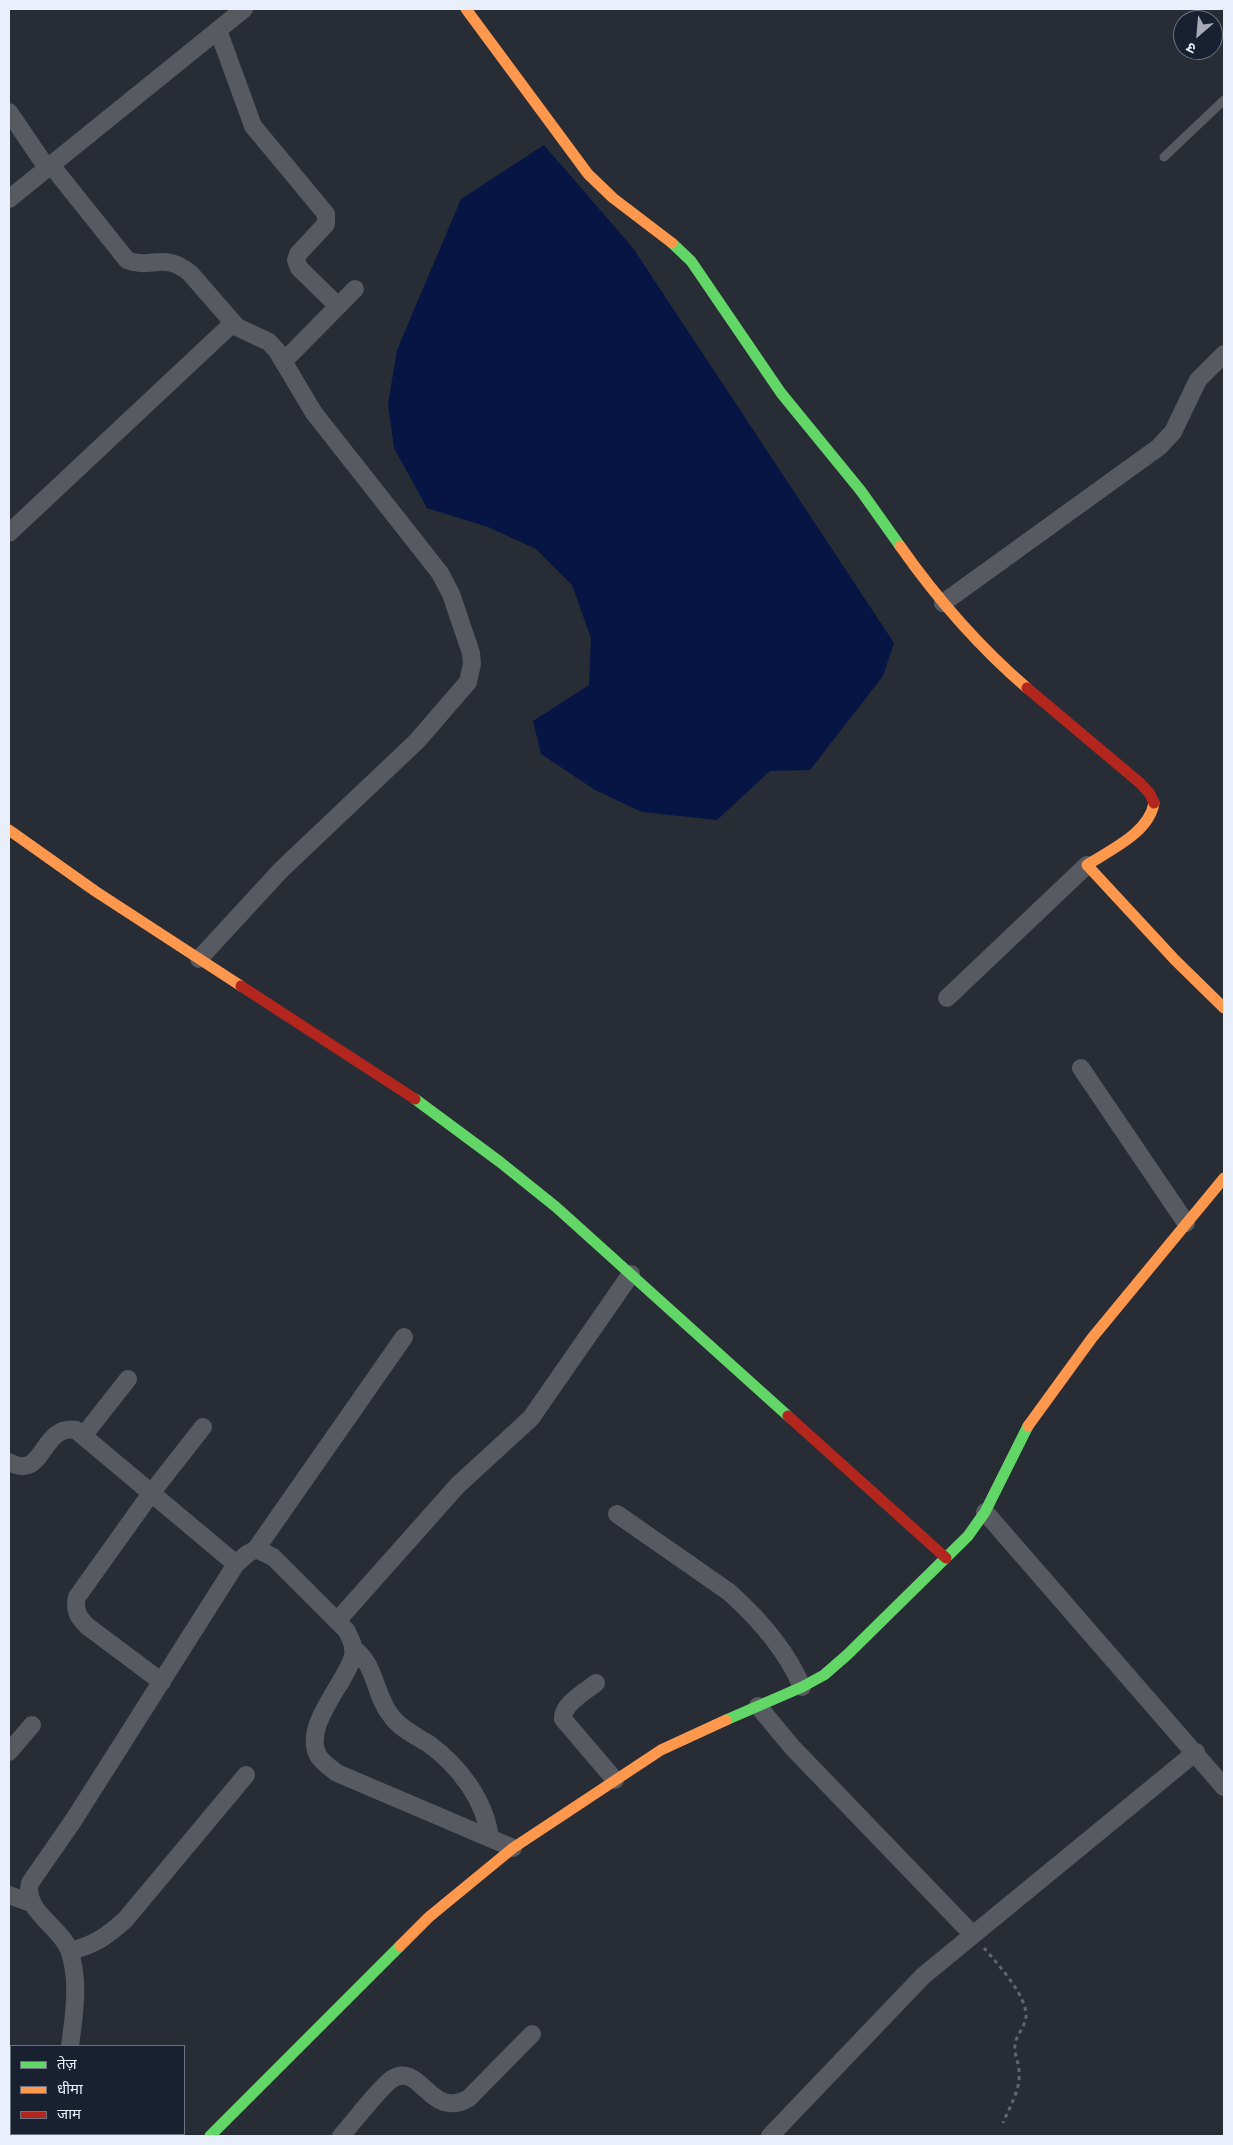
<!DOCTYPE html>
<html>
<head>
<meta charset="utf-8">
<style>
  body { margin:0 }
  #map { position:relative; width:1233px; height:2145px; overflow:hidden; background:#282c35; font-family:"Sofia Sans Condensed","Noto Sans Devanagari",sans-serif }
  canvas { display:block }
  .frame { position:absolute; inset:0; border:10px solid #eaf0fb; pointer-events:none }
  .legend { position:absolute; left:10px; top:2045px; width:175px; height:90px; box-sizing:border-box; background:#192130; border:1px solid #6d7481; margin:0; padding:6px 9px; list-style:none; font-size:15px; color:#eaf0fb }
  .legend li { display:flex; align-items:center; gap:10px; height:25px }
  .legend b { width:25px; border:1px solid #6d7481 }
  .north { position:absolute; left:1173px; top:10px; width:50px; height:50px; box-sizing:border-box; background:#192130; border:1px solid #6d7481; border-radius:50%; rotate:207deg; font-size:14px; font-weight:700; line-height:20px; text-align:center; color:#eaf0fb }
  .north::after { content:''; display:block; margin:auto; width:18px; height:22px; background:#a6abb6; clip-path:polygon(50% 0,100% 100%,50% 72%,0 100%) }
</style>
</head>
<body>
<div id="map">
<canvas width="1233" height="2145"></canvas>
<div class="frame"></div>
<ul class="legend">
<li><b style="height:6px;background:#63d668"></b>तेज़</li>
<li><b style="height:6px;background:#ff974d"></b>धीमा</li>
<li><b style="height:6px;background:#b3261e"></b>जाम</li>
</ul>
<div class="north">उ</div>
</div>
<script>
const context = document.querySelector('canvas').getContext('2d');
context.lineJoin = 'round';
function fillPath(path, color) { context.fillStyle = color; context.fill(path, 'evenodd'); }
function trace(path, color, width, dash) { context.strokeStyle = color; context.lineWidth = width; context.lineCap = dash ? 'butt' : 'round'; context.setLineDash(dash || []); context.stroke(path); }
const water = new Path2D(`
  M544,145L633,248L894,643L883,676L810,770L770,771L717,820L642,812L595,790L541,754L533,721L589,685L591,638L572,585L536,549L488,527L427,508L394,448L388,404L397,350L461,199Z`);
const path = new Path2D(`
  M984,1948C997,1963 1028,1997 1026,2017C1025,2027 1016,2035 1015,2045C1014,2055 1019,2062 1019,2072C1021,2089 1009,2108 1003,2123`);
const lane = new Path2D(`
  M1164,157L1224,100`);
const street = new Path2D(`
  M218,30L253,126L326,214V224L298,254L296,260L299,268L338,306
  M9,112L47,168
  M51,165L127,260C151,270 163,251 190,273L237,327L269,342L277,351L314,413L440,573L451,594L471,653L472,664L468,682L417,741L281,870L199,959
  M9,199L244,9
  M284,361L355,289
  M9,533L233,323
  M943,603L1159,447L1173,432L1198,380L1224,354
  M947,998L1087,865
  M1081,1068L1186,1223
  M84,1435L128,1379
  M9,1462C45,1482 40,1424 76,1430L236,1564
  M985,1512L1224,1787
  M617,1514L729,1592C758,1618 787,1651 802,1687
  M256,1549L404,1337
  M337,1621L458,1485L531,1418L631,1274
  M353,1648C377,1665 374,1696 392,1717C401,1729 416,1736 429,1744C459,1766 485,1800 490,1838
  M162,1682L87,1626C78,1617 74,1610 77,1597L152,1492L203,1427
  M596,1683C585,1692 562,1704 563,1719L615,1780
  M758,1706L792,1747L973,1935
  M9,1752L32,1725
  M9,1895L31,1903
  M70,1951C94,1945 106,1937 125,1920L246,1775
  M70,2046C74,2016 80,1980 69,1950C60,1926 23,1911 30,1883L73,1821L236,1564L247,1554L256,1549L273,1557L346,1630C351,1639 356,1648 352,1659C344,1685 301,1728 319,1757C324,1764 331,1768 337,1773L513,1848
  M115,2134L117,2136
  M341,2136C353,2123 379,2088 392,2079C421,2061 430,2121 469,2098L532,2034
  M770,2136L923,1976L1196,1752`);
const fast = new Path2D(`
  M672,243L691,261L781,393L861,491L900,546
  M415,1099L500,1162L556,1207L788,1416
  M726,1720L802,1687L824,1675L847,1655L968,1536L985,1512L1028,1426
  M210,2136L400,1946`);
const slow = new Path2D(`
  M466,9L588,174L613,198L672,243
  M900,546C938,600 977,645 1027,688
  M1154,803C1149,833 1110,850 1087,865L1175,960L1224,1008
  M9,830L95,891L241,986
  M1028,1426L1092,1338L1224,1178
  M400,1946L429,1917L513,1848L661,1750L726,1720`);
const jam = new Path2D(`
  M1027,688L1140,783L1150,794L1154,803
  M241,986L415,1099
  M788,1416L946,1558`);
fillPath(water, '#071544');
trace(path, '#62656b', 3, [4, 4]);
trace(lane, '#575a60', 9);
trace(street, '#575a60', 18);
trace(fast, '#63d668', 11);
trace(slow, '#ff974d', 11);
trace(jam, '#b3261e', 11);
</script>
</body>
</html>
